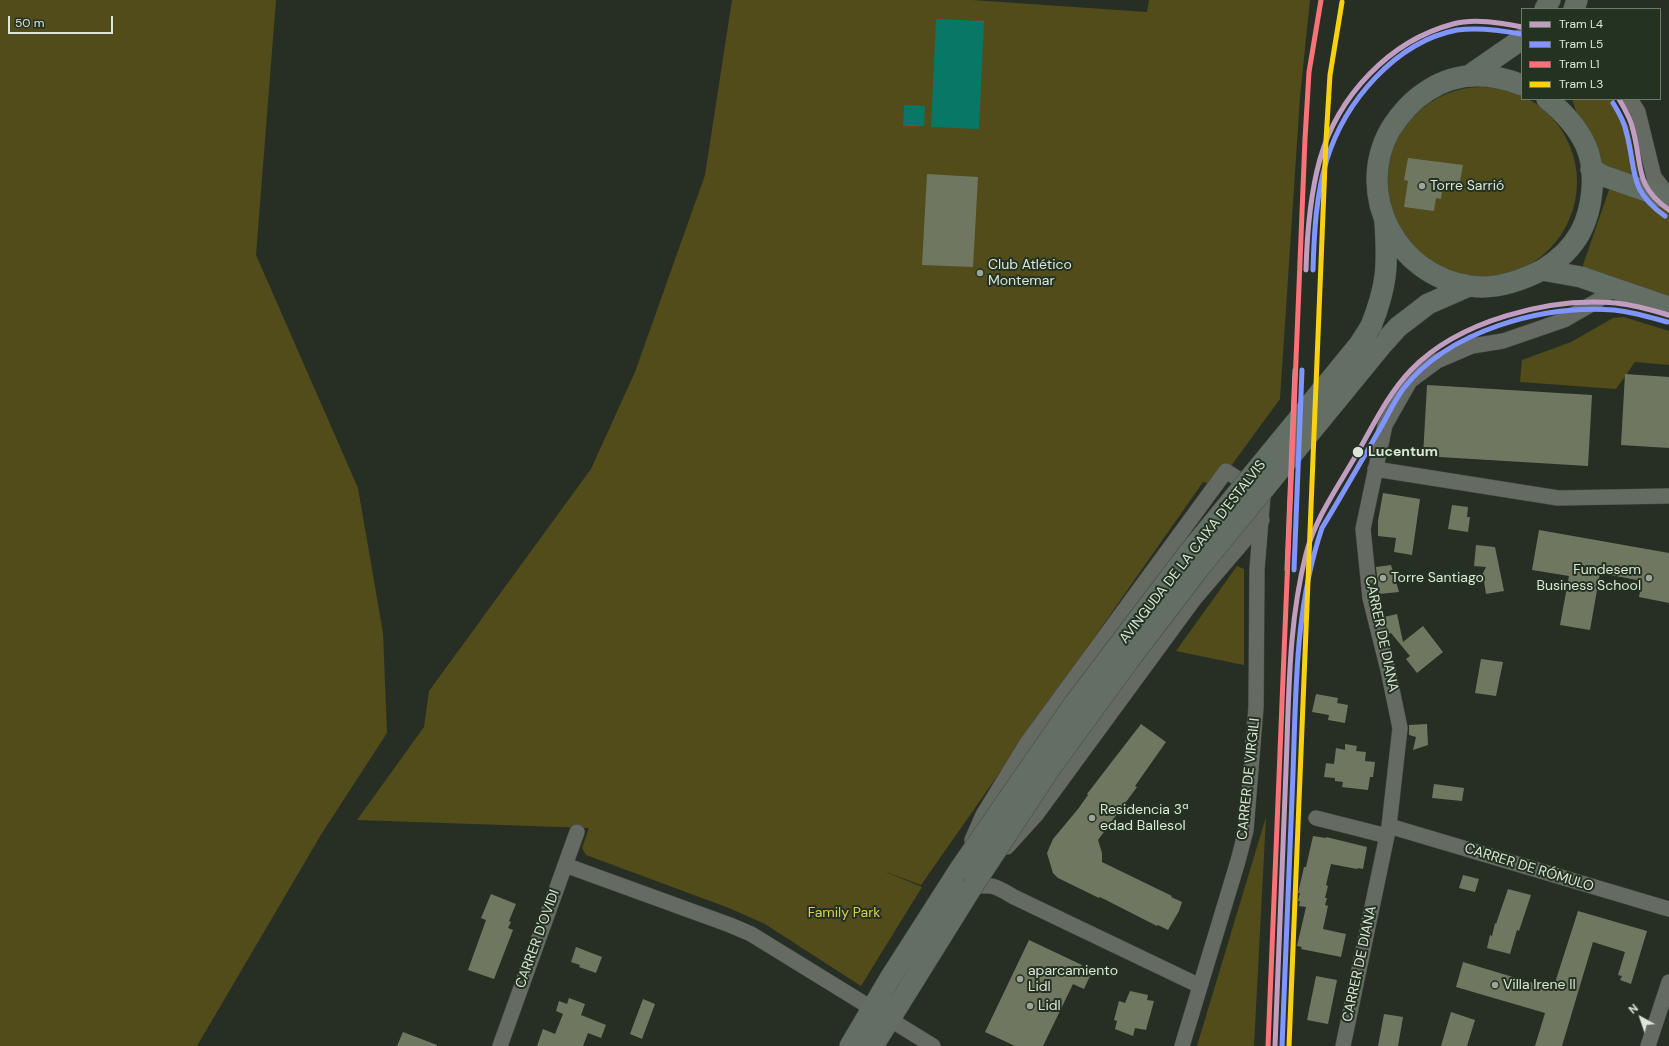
<!DOCTYPE html>
<html>
<head>
<meta charset="utf-8">
<style>
  body { margin:0 }
  #map { position:relative; width:1669px; height:1046px; overflow:hidden; background:#272f25; font-family:"DM Sans",sans-serif }
  canvas { display:block }
  .legend { position:absolute; left:1521px; top:8px; width:140px; height:92px; box-sizing:border-box; background:#243321; border:1px solid #6e7a6b; margin:0; padding:5px 7px; list-style:none; font-size:12px; color:#dce5da }
  .legend li { display:flex; align-items:center; gap:8px; height:20px }
  .legend b { width:20px; border:1px solid #6e7a6b }
  .north { position:absolute; left:1621px; top:998px; width:40px; height:40px; -webkit-text-stroke:3px #243321; paint-order:stroke; rotate:320deg; font-size:11px; font-weight:700; line-height:16px; text-align:center; color:#dce5da }
  .north::after { content:''; display:block; margin:auto; width:14px; height:18px; background:#dce5da; clip-path:polygon(50% 0,100% 100%,50% 72%,0 100%) }
  .scale { position:absolute; left:8px; top:16px; width:105px; height:18px; box-sizing:border-box; border:2px solid #dce5da; border-top:0; padding-left:5px; font-size:12px; line-height:14px; white-space:nowrap; color:#dce5da; -webkit-text-stroke:3px #243321; paint-order:stroke }
</style>
</head>
<body>
<div id="map">
<canvas width="1669" height="1046"></canvas>
<ul class="legend">
<li><b style="height:5px;background:#c19dc2"></b>Tram L4</li>
<li><b style="height:5px;background:#8095ff"></b>Tram L5</li>
<li><b style="height:5px;background:#f97277"></b>Tram L1</li>
<li><b style="height:5px;background:#f9d114"></b>Tram L3</li>
</ul>
<div class="north">N</div>
<div class="scale">50 m</div>
</div>
<script>
const context = document.querySelector('canvas').getContext('2d');
context.lineJoin = 'round';
function fillPath(path, color) { context.fillStyle = color; context.fill(path, 'evenodd'); }
function trace(path, color, width, dash) { context.strokeStyle = color; context.lineWidth = width; context.lineCap = dash ? 'butt' : 'round'; context.setLineDash(dash || []); context.stroke(path); }
function label(font, color, halo, rows, align = 'center') {
  context.font = font + ' "DM Sans",sans-serif'; context.lineWidth = 4; context.setLineDash([]); context.textBaseline = 'middle'; context.strokeStyle = halo; context.fillStyle = color; for (const [text, x, y, turn = 0] of rows) {
    context.save(); context.translate(x, y); context.rotate((+turn || 0) * Math.PI / 180); context.textAlign = isNaN(turn) ? turn : align; if (halo) context.strokeText(text, 0, 0); context.fillText(text, 0, 0); context.restore();
  }
}
const green = new Path2D(`
  M0,0H276L256,255L358,488L383,633L387,733L322,833L197,1046H0Z
  M732,0H972L1147,12L1149,0H1310L1300,97L1280,399L1217,485L1203,482L921,885L881,870L922,887L861,986L765,924L729,908L586,855L582,848L589,828L357,820L424,727L429,691L591,469L635,372L705,175Z
  M1387 182a95 95 0 1 1 190 0a95 95 0 1 1-190 0Z
  M1572,99H1613L1629,127L1640,182L1597,173Z
  M1610,187L1669,207V297L1582,268Z
  M1624,317L1669,331V365L1635,362L1616,389L1520,382L1522,360L1571,342L1613,318Z
  M1237,566L1244,569V665L1176,651Z
  M1266,817L1254,1046H1197Z`);
const water = new Path2D(`
  M936,19L984,21L979,129L931,127Z
  M904,105L925,106L924,126H903Z`);
const building = new Path2D(`
  M1408,158L1463,165L1459,187L1443,185L1441,199L1436,198L1434,211L1404,207L1408,181L1404,180Z
  M927,174L978,177L973,267L922,265Z
  M1625,374L1669,377V448L1621,445Z
  M1427,385L1592,395L1588,466L1423,456Z
  M1383,493L1420,499L1412,555L1394,552L1396,538L1378,536V521Z
  M1452,505L1468,507L1467,517H1470L1468,532L1448,529Z
  M1539,530L1669,553V603L1639,597L1642,581L1600,573L1590,630L1560,625L1569,576L1532,570Z
  M1476,545L1495,547L1504,591L1486,594L1484,581L1480,579L1486,567L1474,566Z
  M1391,565L1399,592L1379,594L1376,567Z
  M1397,614L1403,642L1423,626L1443,652L1417,673L1406,659L1410,656L1391,633L1388,634L1384,617Z
  M1481,659L1503,662L1496,696L1475,693Z
  M1316,694L1338,698L1337,703L1348,705L1345,723L1328,720L1329,715L1312,712Z
  M1141,724L1166,742L1135,786L1137,787L1098,840L1102,853V862L1172,896L1171,897L1182,902L1179,911L1168,930L1158,925L1157,926L1100,897L1099,898L1058,878L1053,873L1047,853L1053,839L1078,809L1088,795L1087,794Z
  M1427,724L1428,745L1413,750L1416,737L1409,735V725Z
  M1345,744L1357,746L1356,751L1366,752L1365,761L1375,762L1373,777H1370L1368,790L1342,787L1343,782L1335,781V778L1324,777L1326,763L1334,764L1336,748L1345,750Z
  M1434,784L1464,788L1462,801L1432,798Z
  M1313,836L1326,838V837L1367,847L1363,869L1358,868L1357,869L1331,864L1326,885L1328,886L1325,898H1327L1325,905L1328,906L1323,929L1346,934L1341,957L1301,949L1302,947L1297,946L1306,907L1299,906L1300,901H1298L1300,893H1298L1304,867H1306Z
  M1463,875L1479,879L1475,892L1459,888Z
  M1508,889L1531,895L1519,931L1517,930L1510,954L1487,948L1490,935L1492,936L1495,923L1496,924Z
  M491,894L516,904L509,921L511,922L508,928L513,930L494,979L468,970L486,920L481,918Z
  M1578,911L1647,931L1631,984L1620,980L1622,976L1618,975L1625,952L1593,942L1562,1046H1535L1545,1013L1456,987L1463,962L1553,989Z
  M1029,940L1082,965L1080,969L1091,974L1084,989L1073,984L1043,1046H1015L985,1032Z
  M576,947L602,957L596,973L579,967L580,965L571,962Z
  M1316,976L1337,980L1328,1024L1307,1020Z
  M1130,991L1148,995L1147,1000L1154,1001L1146,1030L1135,1028L1133,1036L1115,1029L1117,1021L1114,1020L1119,1001L1125,1003Z
  M569,998L585,1004L581,1015L606,1025L601,1038L588,1033L583,1046H537L543,1029L555,1034L563,1014L556,1011L559,1001L567,1004Z
  M643,999L655,1004L642,1039L630,1034Z
  M1451,1012L1475,1020L1467,1046H1441Z
  M1384,1014L1403,1017L1398,1046H1378Z
  M403,1032L437,1045V1046H397Z`);
const street = new Path2D(`
  M1630,99L1638,112L1654,177L1669,196
  M1375,469L1558,498L1669,496
  M1316,818L1387,836
  M1389,826L1669,909
  M972,840L983,815L1027,743L1226,471L1263,495L1257,569L1256,707L1246,830L1238,861L1182,1046
  M1007,847L1036,815L1195,598L1262,520
  M565,865L730,925L751,934L933,1046
  M972,887C994,884 995,886 1014,897L1200,986
  M500,1046L577,832
  M1343,1046L1389,826L1400,728L1388,670L1370,598L1363,529L1385,425L1410,381L1437,361L1472,346L1503,341L1564,320L1597,301L1614,288
  M1648,1046L1669,982`);
const secondary = new Path2D(`
  M1545,9L1550,0
  M1574,9L1577,0
  M1470,75L1522,39
  M1522,85C1489,72 1457,71 1427,91C1411,101 1400,114 1390,130C1354,195 1397,276 1470,286C1496,290 1521,281 1544,269C1559,260 1571,249 1580,233C1593,209 1597,171 1586,146C1578,128 1562,111 1547,99
  M1591,169L1604,176L1669,199
  M1542,270L1581,277L1669,307
  M1371,326C1387,286 1388,266 1385,223
  M1380,347L1398,327L1428,304L1469,286
  M850,1046L889,980L960,869
  M873,1046L972,887`);
const secondaryBridge = new Path2D(`
  M960,869L1074,704L1187,555L1359,345L1371,326
  M972,887L1051,767L1129,660L1200,567L1380,347`);
const tram1 = new Path2D(`
  M1619,99C1625,109 1631,119 1633,130C1643,167 1634,185 1669,210
  M1306,270C1307,233 1310,195 1320,159C1338,96 1389,41 1453,24C1474,18 1501,23 1522,27
  M1287,570L1295,370
  M1275,1046C1279,954 1282,862 1286,770C1289,698 1288,624 1306,554C1315,519 1337,488 1355,457C1372,428 1387,395 1411,370C1458,321 1549,297 1616,303C1634,305 1652,310 1669,315`);
const tram2 = new Path2D(`
  M1613,103C1618,111 1624,121 1626,131C1637,170 1627,189 1665,216
  M1313,270C1314,234 1316,194 1327,159C1345,102 1395,42 1457,30C1478,27 1500,30 1521,34
  M1294,570L1302,370
  M1282,1046C1286,955 1289,864 1293,773C1296,691 1295,607 1322,528C1341,497 1359,465 1377,434C1386,419 1393,403 1403,389C1449,330 1542,305 1614,310C1632,312 1650,317 1667,322`);
const tram3 = new Path2D(`
  M1268,1046L1305,139L1309,72L1321,0`);
const tram4 = new Path2D(`
  M1289,1046L1326,140L1330,75L1342,2`);
const markers = [
  [1422,186,4,"#9da59b"],
  [980,273,4,"#9da59b"],
  [1358,452,6,"#dce5da"],
  [1383,578,4,"#9da59b"],
  [1649,578,4,"#9da59b"],
  [1092,818,4,"#9da59b"],
  [1020,979,4,"#9da59b"],
  [1495,985,4,"#9da59b"],
  [1030,1006,4,"#9da59b"]
];
const poiNames = [
  ["Torre Sarrió",1430,186],
  ["Club Atlético",988,265],
  ["Montemar",988,281],
  ["Fundesem",1641,570,"right"],
  ["Business School",1641,586,"right"],
  ["Torre Santiago",1391,578],
  ["Residencia 3ª",1100,810],
  ["edad Ballesol",1100,826],
  ["aparcamiento",1028,971],
  ["Lidl",1028,987],
  ["Villa Irene II",1503,985],
  ["Lidl",1038,1006]
];
const stopNames = [
  ["Lucentum",1368,452]
];
const streetNames = [
  ["AVINGUDA DE LA CAIXA D'ESTALVIS",1193,552,-52],
  ["CARRER DE DIANA",1381,634,78],
  ["CARRER DE VIRGILI",1249,779,-84],
  ["CARRER DE RÓMULO",1529,868,17],
  ["CARRER D'OVIDI",538,939,-70],
  ["CARRER DE DIANA",1360,964,-78]
];
const parkNames = [
  ["Family Park",844,913]
];
fillPath(green, '#524c1b');
fillPath(water, '#087766');
fillPath(building, '#707761');
trace(street, '#454b43', 16);
trace(secondary, '#454b43', 22);
trace(street, '#656a63', 15);
trace(secondary, '#636e65', 21);
trace(secondaryBridge, '#454b43', 22, []);
trace(secondaryBridge, '#636e65', 21);
trace(tram1, '#c19dc2', 5);
trace(tram2, '#8095ff', 5);
trace(tram3, '#f97277', 5);
trace(tram4, '#f9d114', 5);
for (const [x, y, r, color] of markers) { const dot = new Path2D(); dot.arc(x, y, r, 0, 2 * Math.PI); context.fillStyle = color; context.fill(dot); trace(dot, '#243321', 1.5); }
label('14px', '#dce5da', '#243321', poiNames, 'left');
label('bold 14px', '#dce5da', '#243321', stopNames, 'left');
label('14px', '#dce5da', '#243321', streetNames);
label('14px', '#e1cb46', '#243321', parkNames);
</script>
</body>
</html>
